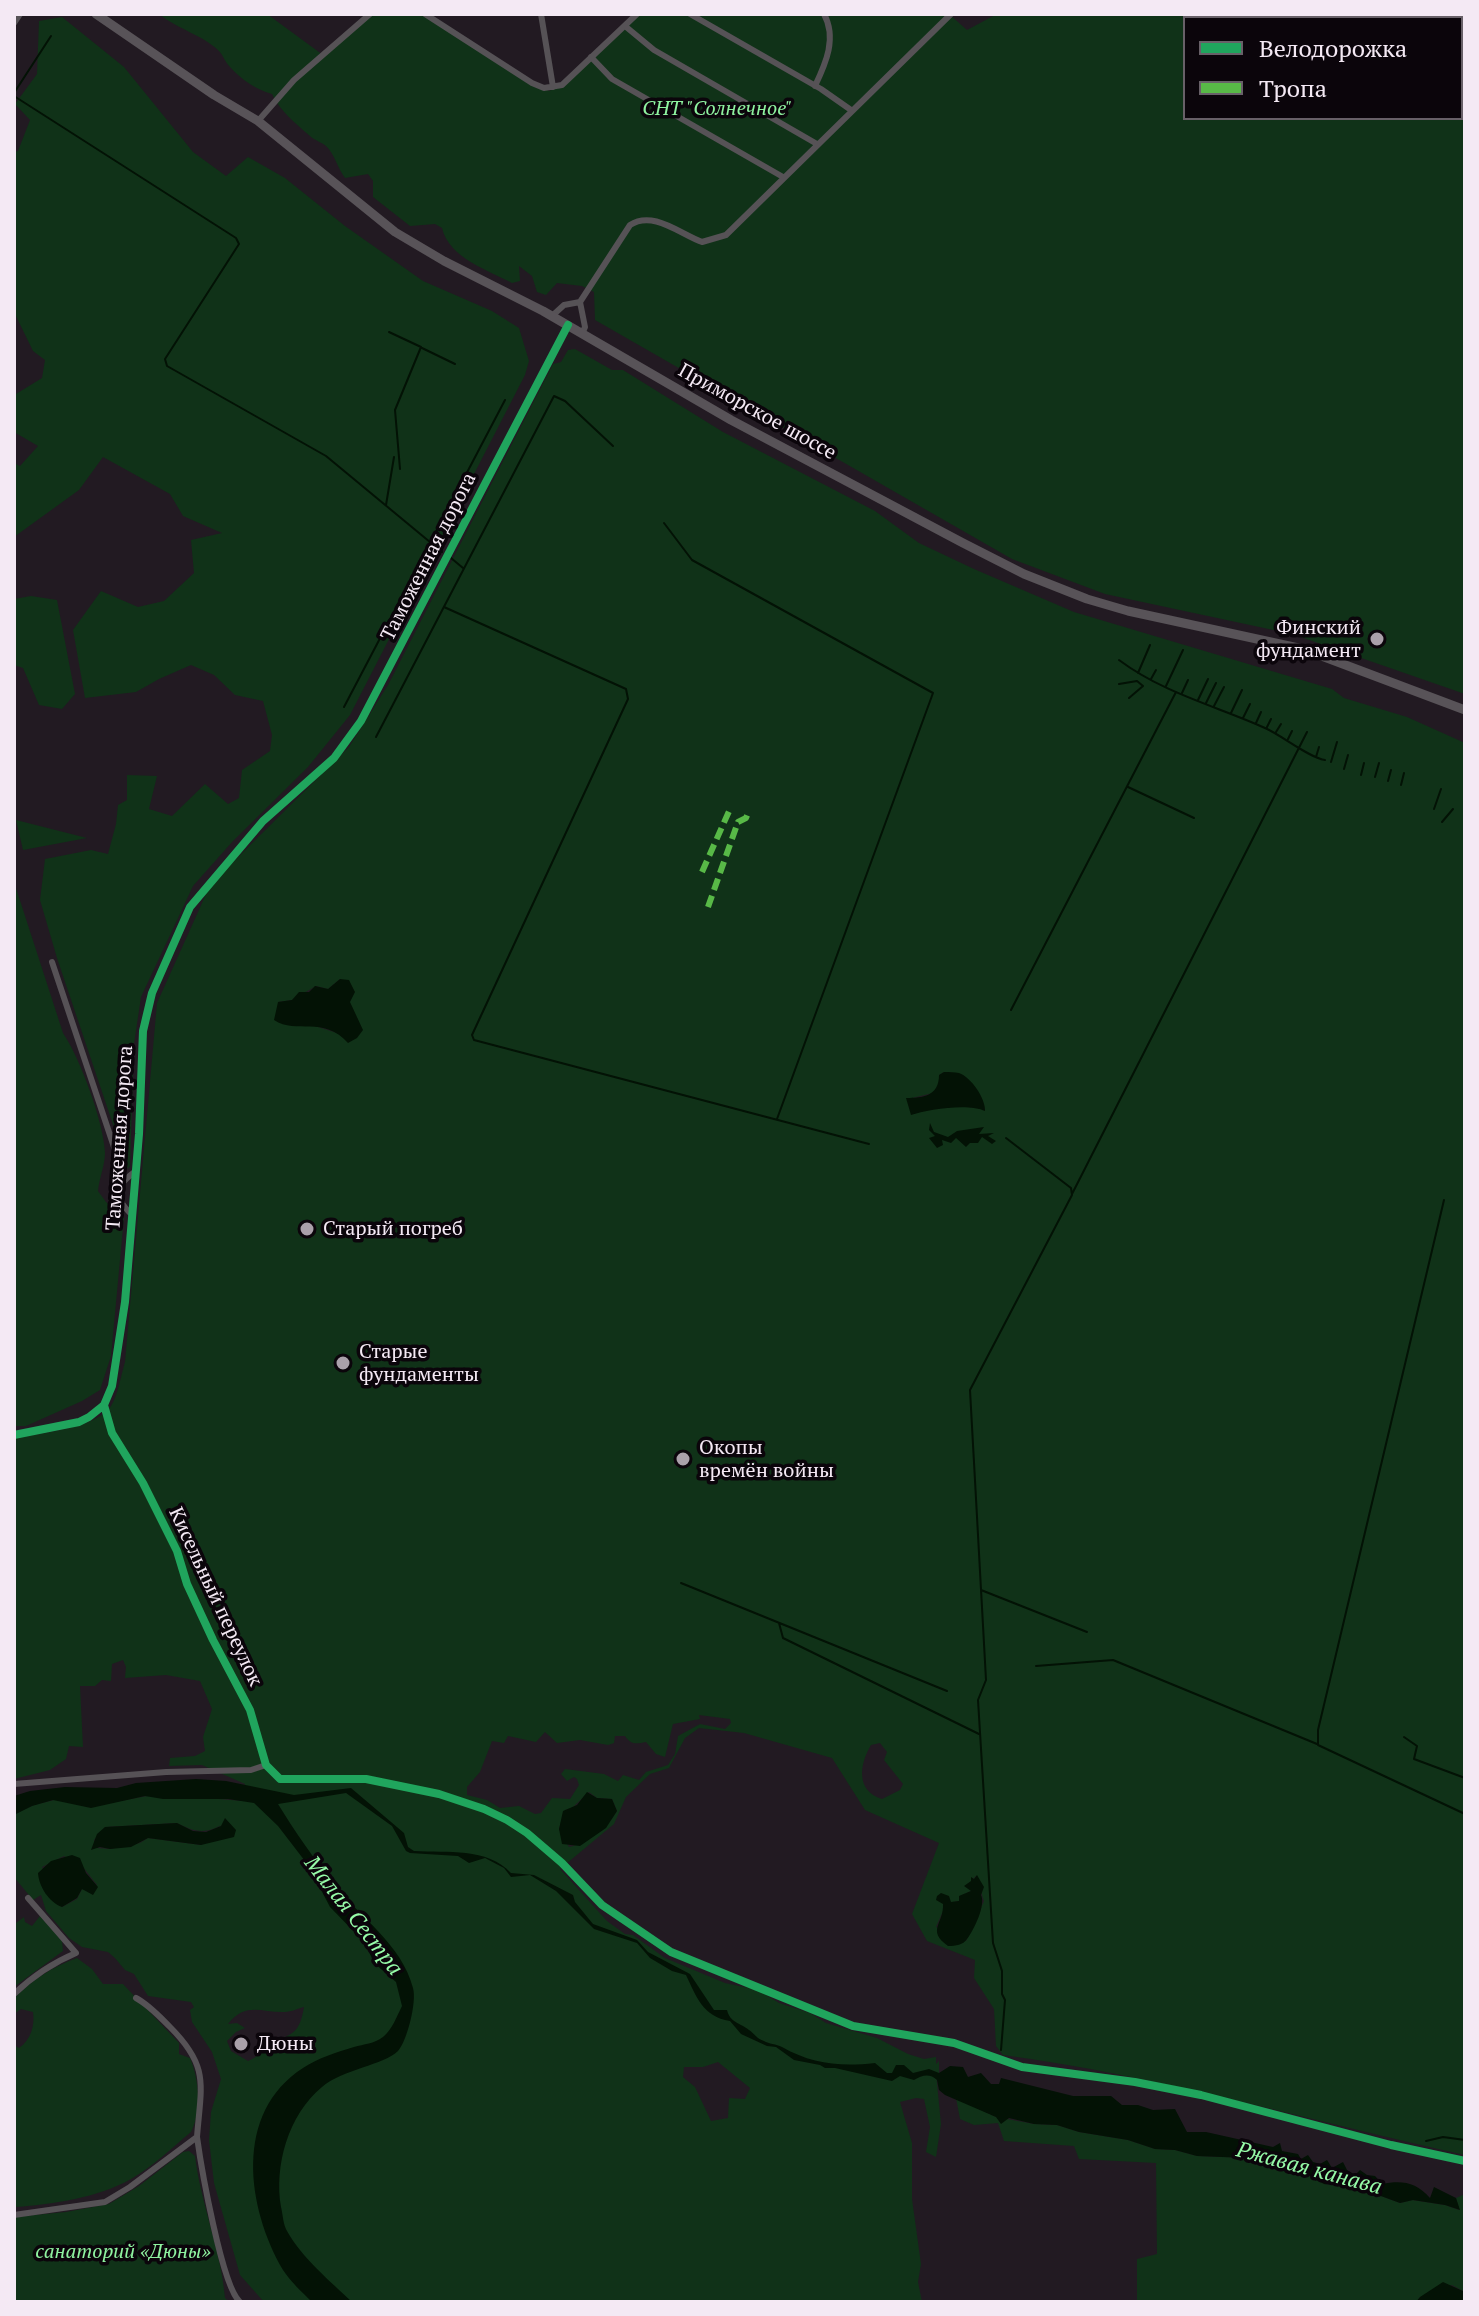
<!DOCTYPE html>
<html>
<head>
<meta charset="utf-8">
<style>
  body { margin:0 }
  #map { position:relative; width:1479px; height:2316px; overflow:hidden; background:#221a22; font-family:"PT Serif",serif }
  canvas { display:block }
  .frame { position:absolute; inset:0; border:16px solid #f4e9f4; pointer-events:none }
  .legend { position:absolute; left:1183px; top:16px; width:280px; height:104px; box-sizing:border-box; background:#0b050b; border:2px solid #686068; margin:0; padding:10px 14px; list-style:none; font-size:24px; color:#f4e9f4 }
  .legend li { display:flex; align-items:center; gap:16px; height:40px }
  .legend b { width:40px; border:2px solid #686068 }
</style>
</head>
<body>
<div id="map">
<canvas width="1479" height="2316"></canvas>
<div class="frame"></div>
<ul class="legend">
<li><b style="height:10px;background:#20a55d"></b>Велодорожка</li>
<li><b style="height:10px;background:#58b947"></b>Тропа</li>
</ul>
</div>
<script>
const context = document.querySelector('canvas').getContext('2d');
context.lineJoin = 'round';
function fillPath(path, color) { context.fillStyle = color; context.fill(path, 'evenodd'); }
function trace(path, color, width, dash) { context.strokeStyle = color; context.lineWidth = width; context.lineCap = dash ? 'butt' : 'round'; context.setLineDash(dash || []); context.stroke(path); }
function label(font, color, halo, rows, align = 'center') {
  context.font = font + ' "PT Serif",serif'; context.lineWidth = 7; context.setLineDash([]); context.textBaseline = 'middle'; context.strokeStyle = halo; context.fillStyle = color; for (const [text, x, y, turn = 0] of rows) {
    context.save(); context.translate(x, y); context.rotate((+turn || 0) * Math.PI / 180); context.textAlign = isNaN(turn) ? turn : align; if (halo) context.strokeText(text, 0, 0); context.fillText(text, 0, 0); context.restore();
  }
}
const green = new Path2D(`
  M159,14H267L323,55L370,14H425L549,91L562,85L637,14H949L967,30L997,14H1465V694L1292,634L1105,594L1012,559L595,320L594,292L582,286L557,283L546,295L537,292L532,276L519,266L520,281L512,283C488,270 449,258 442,228L435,224L410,226L373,197V181L368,174L345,178C338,169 334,153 326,146C321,142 314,140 310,136C295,123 280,111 272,94C255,89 242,80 230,67C225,62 223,55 219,51C203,35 177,29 159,14ZM1185,18H1461V118H1185Z
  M62,17L124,67L193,152L226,176L248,157L285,178L345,226L423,281L492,311L519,328L529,361L525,375L350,715L308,767L233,841L193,886L141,997L134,1044L130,1166L128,1169L57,958L40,900L45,859L91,850L108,854L116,824L118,805L127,800V775L157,776L149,809L172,816L205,784L228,804L239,798L242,770L270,751L272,735L263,701L235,695L214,675L191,665L159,679L136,692L85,698L73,630L101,591L138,607L164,601L194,573L191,540L222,533L183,516L170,494L103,457L79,490L14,537V463L20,466L38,446L14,432V399L16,394L42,378L45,360L33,351L14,312V152L18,151L30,120L15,104L37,74L39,21Z
  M575,349L612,370H623L723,432L875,511L919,543L974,569L1074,612L1332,689L1344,698L1407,717L1465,743V2155C1311,2121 1160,2076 1003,2055L996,2046L994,2009L974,1978L975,1960L927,1941L912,1914L939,1843L865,1810L832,1758L744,1733L699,1728L685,1738L669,1768L650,1774L626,1797L614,1824L560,1869L607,1921L625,1934L633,1935L665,1958L725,1983L758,1990L779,2003L810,2013L826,2023L877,2038L908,2054L924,2059L936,2057V2064L939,2061V2073H936L941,2124L936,2157L926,2152L930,2127L924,2099L916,2098L900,2102L912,2143V2199L921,2264L918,2282L922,2302H264L240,2275L214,2183L209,2140L211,2112L221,2079L212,2052L192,2022L190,2010L194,2007L191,2002L148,1996L134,1974L125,1970L115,1958L108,1952L82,1947L69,1938L46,1911L41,1895L33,1900L14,1877V1814L34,1805L58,1799L88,1807L158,1794L243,1801L245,1784L202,1765L169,1766L170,1758L195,1756L205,1751L203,1737L212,1709L200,1681L166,1675L125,1678L126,1667L123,1660L112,1664L111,1681L102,1680L95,1686H80L83,1747L69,1746L66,1759L50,1770L14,1779V1438C40,1433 96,1429 111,1406C118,1395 121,1375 125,1362L157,1003L207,892L222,873L349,747L388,685L553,364L561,362L568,350ZM340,979L354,1014L340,1034L312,1025H301L278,1002L292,1000L316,986L328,989ZM944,1072C968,1072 979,1089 985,1110C973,1104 927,1107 914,1114L912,1098L933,1093L939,1084V1075ZM699,1715L730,1719L731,1723L725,1729L700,1724L678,1736L675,1754L668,1765L646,1772L639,1780L623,1775L618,1781L604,1774L565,1769L561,1774L567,1781L574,1777L577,1779L579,1785L570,1799L552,1798L541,1813L535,1814L519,1806L500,1808L487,1800L467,1795V1787L480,1772L492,1741L504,1743L508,1736L536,1742L545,1732L557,1743L580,1740L608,1745L614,1743L615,1736H625C631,1745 636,1744 646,1742L656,1754L665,1757L673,1724L700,1719ZM880,1743L887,1752L884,1760L903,1784L900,1790L882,1799C856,1791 859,1765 871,1745ZM589,1792L597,1798L612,1799L617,1811C606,1829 588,1843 569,1847L559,1829L565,1810L572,1808ZM177,1823C193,1831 204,1835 221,1825L201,1845L148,1838L140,1843L110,1849L97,1848L94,1840L105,1827ZM64,1856L83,1867L97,1885L87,1890L82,1889L77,1899L62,1907L42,1867ZM976,1876C982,1885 980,1892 984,1901L966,1941L936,1927L943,1911V1904L959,1901L960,1896L971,1891V1881ZM304,2007C299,2035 293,2032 270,2045C261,2050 259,2057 248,2061L231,2051L227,2041L236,2032L245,2028L237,2023L228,2024C246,2001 262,2013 285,2012C291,2012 299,2008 304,2007ZM718,2062L750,2088L745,2099L729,2098L728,2118L711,2121L695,2087L683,2077L684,2067H703Z
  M31,596L57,600L75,694L62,709L39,705L23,668L14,665V599Z
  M16,820L87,838L23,850Z
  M14,882L63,1033C80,1058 104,1123 105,1153C105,1165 99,1179 98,1191L106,1202L124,1217L111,1356L100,1390L82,1401L26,1426H14Z
  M40,1916L62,1941L63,1951L14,1987V1921L16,1923L24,1917L25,1922L32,1926Z
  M77,1958L92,1969L103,1984H123L179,2043V2054L190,2058C199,2079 202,2111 191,2132C172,2148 153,2166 131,2179C97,2198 54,2204 16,2207L14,2045L19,2048C31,2040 35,2025 33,2012L21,2009L14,2014V1998C34,1979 52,1967 77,1958Z
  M956,2098L996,2117L1034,2124L1057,2125L1079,2132L1128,2140L1155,2149L1175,2150L1197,2156L1248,2158L1305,2173L1324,2184L1359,2188L1400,2203L1412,2200L1445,2205L1459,2210L1456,2198L1465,2194V2292L1452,2285L1420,2297L1416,2302H1137V2259L1157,2254L1156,2163L1079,2159L1074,2146L1004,2141L998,2123L974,2125L960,2119Z
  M189,2151L195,2156C201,2205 221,2250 225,2298L229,2302H14V2217L66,2212L109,2204L139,2186L183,2152Z`);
const water = new Path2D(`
  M340,979L349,980L355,992L350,1002L363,1030L357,1038L348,1043C323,1015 297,1035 274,1020L278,1002L292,1000L299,992H309L315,986L328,989Z
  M944,1072C948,1072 955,1072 959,1073C971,1077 986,1099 985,1111C970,1103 927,1109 911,1115L906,1098C923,1098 939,1096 939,1075Z
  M930,1123L934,1132L948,1137L957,1131L984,1127L979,1134L994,1133L988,1136L996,1141L992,1144L982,1137L978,1143H970L966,1147L956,1138L951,1143L942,1140L943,1145L937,1148L929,1138L935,1136L929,1130Z
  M196,1779L226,1781L294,1795L351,1788L404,1833L408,1847L414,1851C447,1853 487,1847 511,1873L534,1875L573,1895L575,1902L593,1924L637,1940L648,1952L690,1974L714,2010H727C730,2023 741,2023 749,2030C755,2034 757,2039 764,2041C769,2044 776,2044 782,2047C812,2064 840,2067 875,2063L887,2073H892L896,2065H904L913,2073L929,2069L939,2073L950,2066L963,2067L968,2077L981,2073L991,2084H999L1001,2078L1073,2096H1111L1122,2105H1138L1153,2110L1175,2109L1187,2132H1206L1273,2147L1280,2143L1282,2151L1298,2154L1301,2159L1308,2155L1313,2162L1320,2164L1327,2160L1332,2168L1343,2162L1347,2170L1355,2175L1360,2170L1367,2175L1375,2176L1382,2184C1402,2180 1416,2182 1430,2198L1434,2187L1456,2198L1460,2210L1445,2205L1413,2200L1400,2203L1359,2188L1324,2184L1305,2173L1248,2158L1197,2156L1175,2150L1155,2149L1128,2140L1079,2132L1057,2125L1034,2124L1009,2118L1001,2124L996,2117L945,2095L939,2090L937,2080C930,2073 922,2075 914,2080L900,2076L892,2081L835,2068H825L820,2065L794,2060L776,2047L767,2046L741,2034L730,2021C703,2017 696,1996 686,1975L672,1971L650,1958L637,1943L594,1929L556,1891L530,1875L511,1877L504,1868L485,1858L469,1863L458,1856L410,1853L406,1851L392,1826L346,1793L278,1804C295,1832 313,1857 333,1883C359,1917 402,1944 413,1988C417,2002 407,2041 398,2051C384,2065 343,2069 322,2087C288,2115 274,2166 281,2207C283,2215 283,2224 287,2231C302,2258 330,2281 352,2302H312C302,2292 290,2281 283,2270C247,2208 233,2113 303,2068C318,2058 337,2052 354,2047C364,2044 374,2044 383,2037C392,2030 397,2016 402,2006L396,1982L374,1963L365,1943L330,1907L308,1865L278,1826L254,1803L228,1799H163L145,1796L91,1808L53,1800L32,1806L14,1815V1796L30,1791L65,1787L117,1788L136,1783Z
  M587,1792L597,1798L612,1799L617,1811L606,1828L580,1846L562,1844L559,1829L563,1811L577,1805Z
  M225,1818L236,1830L234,1837L201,1845L148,1838L131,1847L110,1849L100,1847L91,1850L97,1834L105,1827L177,1823L193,1831L206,1832L221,1826Z
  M72,1855L80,1858L86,1873L98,1887L93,1895L82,1889L77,1898L62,1907C49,1902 39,1887 38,1873L51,1861Z
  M977,1875L984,1887L981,1895C986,1905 974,1930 967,1939C963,1945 956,1946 948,1946C926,1930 944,1924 943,1904L936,1900L937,1896L941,1893L949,1896L951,1902L959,1901V1896L971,1891L964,1886L971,1881V1877L974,1879Z
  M1443,2282L1465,2292V2302H1416L1420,2297Z`);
const stream = new Path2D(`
  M14,93L51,36
  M14,96L236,238L239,244L165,359L167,366L326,456L442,552
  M389,332L421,347L395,410L400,469
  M422,348L455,364
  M386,505L394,457
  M664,523L692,560L933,693L777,1119
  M451,558L463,568
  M444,607L626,689L628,699L472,1035L474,1040L869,1144
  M1119,660C1163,693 1216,706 1265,728C1283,736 1308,757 1325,760
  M1138,673L1150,645
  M1151,679L1156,670
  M1119,684L1137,681
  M1166,686L1183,650
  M1182,693L1188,680
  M1129,698L1143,686L1137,681
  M1198,700L1208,679
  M1206,703L1216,683
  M1214,706L1224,687
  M344,707L505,400
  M1231,713L1242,690
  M1243,718L1250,704
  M1256,723L1261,712
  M1267,727L1271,719
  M1276,732L1281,724
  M376,737L554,396L565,401L613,446
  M1288,739L1292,731
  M1316,757L1319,747
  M1331,762L1337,742
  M1344,769L1348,755
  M1361,775L1364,763
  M1375,777L1379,763
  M1388,781L1391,770
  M1401,785L1404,773
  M1128,787L1194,818
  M1434,809L1441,789
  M1442,822L1453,809
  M1011,1010L1176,692
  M1072,1194L1307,732
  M1444,1200L1318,1730V1745L1465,1814
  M681,1583L947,1691
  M981,1590L1087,1632
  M779,1623L783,1638L979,1734
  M1036,1666L1113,1660L1317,1744
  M1404,1737L1417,1746L1414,1759L1465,1778
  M1001,2050L1005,2000L1002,1994V1971L993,1943L978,1700L986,1680L970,1390L1072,1195L1071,1188L1006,1138
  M1426,2141L1443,2137L1465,2140`);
const minor = new Path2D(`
  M425,14L532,83L544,88L562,85L637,14
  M541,14L553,87
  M690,14L821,89L851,110
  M14,23L20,14
  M625,26L654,50L817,144
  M591,57L612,79L783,177
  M815,86C826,63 837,38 824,14
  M258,121L294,80L370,14
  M580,302L630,225C653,210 680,234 702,242L726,235L951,14
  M580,302L585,327L582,334
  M552,316L564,305L580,302
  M52,962L118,1159L122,1181
  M131,1214C112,1195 115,1186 136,1171
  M104,1405L112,1433L143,1483L177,1551L187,1584L213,1640L250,1710L266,1765L280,1779H366L439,1794L484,1809L507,1820L527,1833L562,1863L602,1905L671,1952L853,2026L954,2043L1022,2067L1135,2082L1201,2095L1391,2145L1465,2161
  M14,1435L79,1422L89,1417L104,1405L112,1386L125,1302L139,1134L143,1031L152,993L190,907L263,821L334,758L361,721L568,325
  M14,1784L166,1772L251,1770L266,1765
  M14,1994C33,1976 52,1963 76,1953L28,1898
  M136,1998C149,2005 159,2016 170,2027C210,2067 201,2085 197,2137
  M14,2215L105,2202L130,2187L197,2137C201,2166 222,2287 240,2302`);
const primary = new Path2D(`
  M96,14L214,95L258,121L395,232L444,261L543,311L731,420L963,543L1024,574L1087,599L1128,611L1303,649L1465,710`);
const quiet = new Path2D(`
  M702,872L730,809
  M708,907L738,822L746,818L748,813`);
const cycleway = new Path2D(`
  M104,1405L112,1433L143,1483L177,1551L187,1584L213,1640L250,1710L266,1765L280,1779H366L439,1794L484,1809L507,1820L527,1833L562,1863L602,1905L671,1952L853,2026L954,2043L1022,2067L1135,2082L1201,2095L1391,2145L1465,2161
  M14,1435L79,1422L89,1417L104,1405L112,1386L125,1302L139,1134L143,1031L152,993L190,907L263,821L334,758L361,721L568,325`);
const markers = [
  [1377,639,8,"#aaa1aa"],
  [307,1229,8,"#aaa1aa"],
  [343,1363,8,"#aaa1aa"],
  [683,1459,8,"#aaa1aa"],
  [241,2044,8,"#aaa1aa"]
];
const parkNames = [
  ["СНТ \"Солнечное\"",717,109],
  ["санаторий «Дюны»",123,2252]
];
const streetNames = [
  ["Приморское шоссе",757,412,29],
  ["Таможенная дорога",429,557,-63],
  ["Таможенная дорога",120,1138,-86],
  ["Кисельный переулок",215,1597,65]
];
const poiNames = [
  ["Финский",1361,628,"right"],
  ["фундамент",1361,651,"right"],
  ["Старый погреб",323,1229],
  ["Старые",359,1352],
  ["фундаменты",359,1375],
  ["Окопы",699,1448],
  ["времён войны",699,1471],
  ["Дюны",257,2044]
];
const waterNames = [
  ["Малая Сестра",353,1916,52],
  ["Ржавая канава",1309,2169,15]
];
fillPath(green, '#103218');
fillPath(water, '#031205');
trace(stream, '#031205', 2);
trace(minor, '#565256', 6);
trace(primary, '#585358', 9);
trace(quiet, '#58b947', 6, [12, 6]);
trace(cycleway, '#20a55d', 8);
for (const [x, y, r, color] of markers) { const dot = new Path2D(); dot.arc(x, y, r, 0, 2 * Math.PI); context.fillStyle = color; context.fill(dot); trace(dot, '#0b050b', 3); }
label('italic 20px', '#8ff3a0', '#0b050b', parkNames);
label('20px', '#f4e9f4', '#0b050b', streetNames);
label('20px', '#f4e9f4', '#0b050b', poiNames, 'left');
label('italic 22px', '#96fba8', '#0b050b', waterNames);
</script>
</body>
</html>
